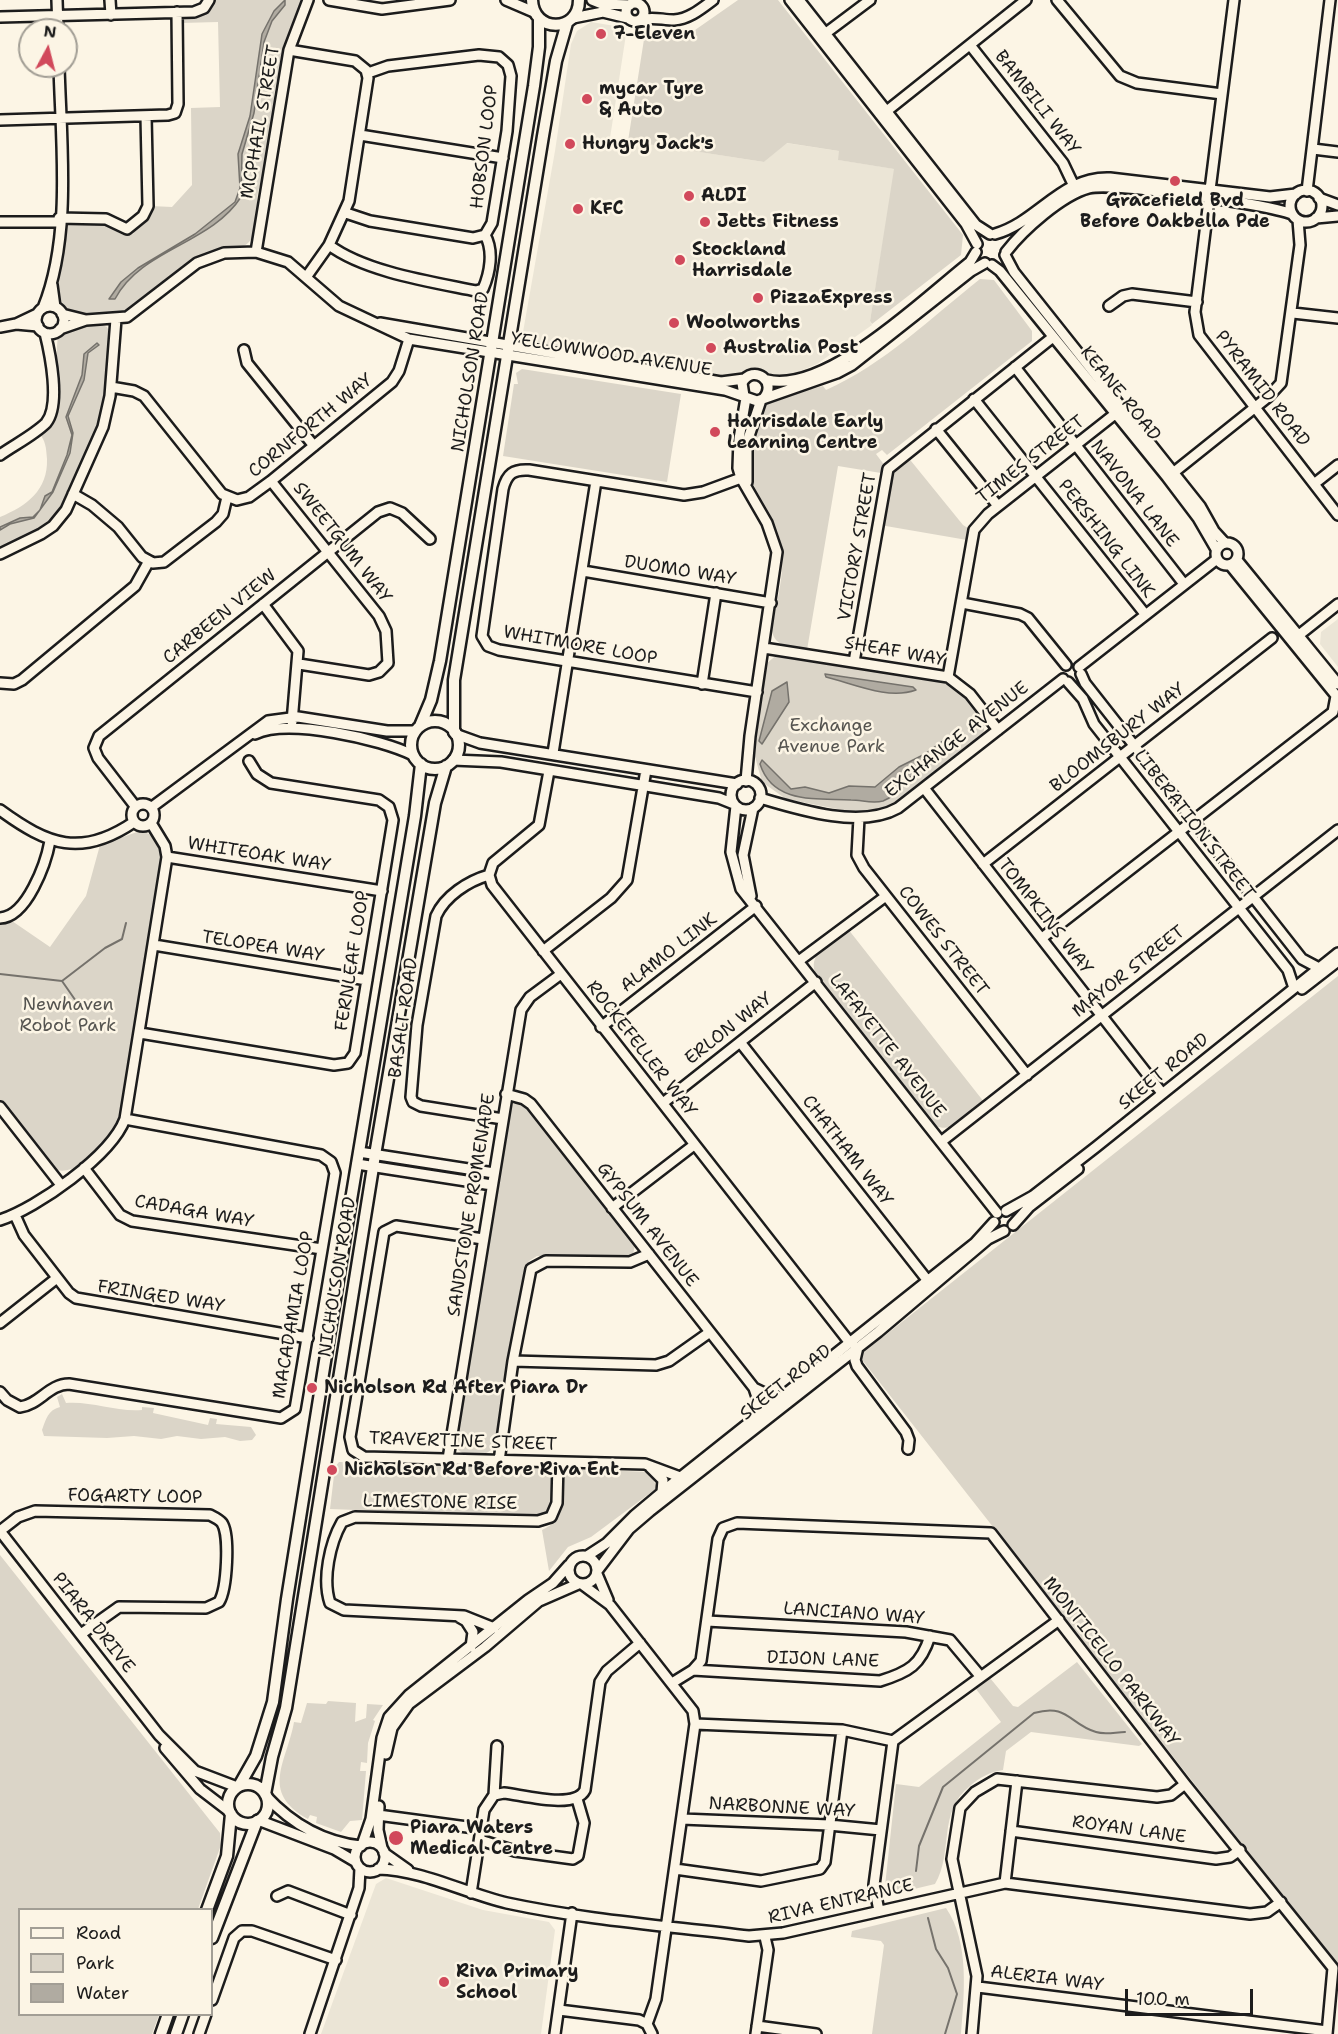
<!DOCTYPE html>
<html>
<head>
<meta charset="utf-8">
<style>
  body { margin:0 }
  #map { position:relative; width:1338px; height:2034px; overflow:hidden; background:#fcf5e5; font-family:"Shantell Sans",sans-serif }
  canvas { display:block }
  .legend { position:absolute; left:18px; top:1908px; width:195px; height:108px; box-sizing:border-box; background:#fcf5e5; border:2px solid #a29e95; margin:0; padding:8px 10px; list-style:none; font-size:18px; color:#1c1c1c }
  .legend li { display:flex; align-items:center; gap:12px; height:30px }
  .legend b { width:30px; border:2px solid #a29e95 }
  .north { position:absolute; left:18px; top:18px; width:60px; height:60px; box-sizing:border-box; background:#fcf5e5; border:2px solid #a29e95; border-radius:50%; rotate:7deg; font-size:16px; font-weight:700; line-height:24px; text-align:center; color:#1c1c1c }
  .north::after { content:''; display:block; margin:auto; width:21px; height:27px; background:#d1495b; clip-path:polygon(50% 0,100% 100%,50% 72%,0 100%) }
  .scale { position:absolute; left:1125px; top:1989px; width:128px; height:27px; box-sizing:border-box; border:3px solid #1c1c1c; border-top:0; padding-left:8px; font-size:18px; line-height:21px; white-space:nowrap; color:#1c1c1c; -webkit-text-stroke:4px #fcf5e5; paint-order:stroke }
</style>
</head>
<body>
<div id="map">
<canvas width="1338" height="2034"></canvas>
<ul class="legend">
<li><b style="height:8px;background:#fcf5e5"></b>Road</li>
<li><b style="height:16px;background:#dbd5c8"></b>Park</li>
<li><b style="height:16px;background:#b0aba1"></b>Water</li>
</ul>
<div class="north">N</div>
<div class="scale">100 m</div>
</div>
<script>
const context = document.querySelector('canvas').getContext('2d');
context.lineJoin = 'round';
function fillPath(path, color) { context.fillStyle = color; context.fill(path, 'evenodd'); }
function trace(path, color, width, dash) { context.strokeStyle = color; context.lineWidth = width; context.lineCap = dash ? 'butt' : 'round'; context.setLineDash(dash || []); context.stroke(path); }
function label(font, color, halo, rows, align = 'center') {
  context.font = font + ' "Shantell Sans",sans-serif'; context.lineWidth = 5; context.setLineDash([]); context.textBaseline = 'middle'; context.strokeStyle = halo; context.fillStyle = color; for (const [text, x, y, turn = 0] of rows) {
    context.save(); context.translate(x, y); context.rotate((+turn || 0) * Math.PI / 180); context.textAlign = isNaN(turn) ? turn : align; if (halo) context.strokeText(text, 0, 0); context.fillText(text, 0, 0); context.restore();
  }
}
const built = new Path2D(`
  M591,22L627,28L610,138L764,162L786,143L839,151V160L895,169L870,321L872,325L817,364L786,377L731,378L531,344L523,332L555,151L571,44L577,31Z
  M1338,619V667L1320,644L1321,632Z
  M386,1878L483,1910L549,1922L555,1930L541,2034H321L376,1884Z`);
const green = new Path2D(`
  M214,0H302L286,45L281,75L277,79L274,95L277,100L263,181C250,197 265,226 249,242C240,252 217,248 204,254C150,280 139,334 67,309C50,297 60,249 62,230L70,223L104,221C115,228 120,239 133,234L137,224L147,216L151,206L172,207L192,185L191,108L220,107L218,22L181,23L184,18L204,13Z
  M738,0H778L963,235L961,255L872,324L870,321L894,169L838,160L839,151L787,143L764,162L628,141L645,33L685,37Z
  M980,279L994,280L1032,331V341L887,455L882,450L876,454L885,466L881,473L838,466L807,650C793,647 775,648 772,631C776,603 786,572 781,544C770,492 735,492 756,428C768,392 774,397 808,387L812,389L823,386L826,390C883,365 932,317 980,279Z
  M98,323L107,327L112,337L105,400L93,440L62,506L53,520L45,527L0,548V517C27,506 48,490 47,459C46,447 46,441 38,432C42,428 49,424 52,419C63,404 54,358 58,337L71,327Z
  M522,369L681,394L667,482L503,456L514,384H518L516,373Z
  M907,456L963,525L971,530L967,540L880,525C882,515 890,506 885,495L893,469Z
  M778,654L950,683C964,693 993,717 982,736L888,809L858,813L786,799L762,782L754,753L767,663Z
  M140,831C153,833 161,843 163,856L121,1114C114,1135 79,1180 54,1169L0,1100V923L12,921L50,947L86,896L100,845Z
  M848,929L984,1102C971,1113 954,1134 936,1126L815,972C808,952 834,940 848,929Z
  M1338,976V1967L859,1356Z
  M519,1102L528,1108L635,1244L633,1255L624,1257L537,1256L529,1261L525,1268L497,1441C490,1460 460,1462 454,1442L508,1110L511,1105Z
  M62,1394L66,1403C92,1401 115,1412 142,1410V1407L154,1408L153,1413L208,1425L210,1418L217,1419L216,1424L251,1427L256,1435L252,1440L240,1441L225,1437L201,1439L177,1436L161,1439L134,1436L107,1438L44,1436L42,1430C46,1419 48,1410 60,1407L57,1397Z
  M339,1462L543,1467L553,1477C553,1494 556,1511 537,1517L330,1509L335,1467Z
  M574,1469L650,1472L657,1488L591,1537L568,1547L549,1571L542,1530C567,1519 563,1498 564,1474Z
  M0,1555L220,1833L221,1845L198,1909L20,1910V2014L159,2015L152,2034H0Z
  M1077,1662L1142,1744L1139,1746L1031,1732L1006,1751L1003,1770C990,1772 980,1777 970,1786C937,1812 954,1852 935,1884L889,1895L885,1886L896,1784L919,1787L1001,1722L976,1689L990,1678L1013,1706L1018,1707Z
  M328,1701L356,1703L355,1722L366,1718L367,1704L383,1705L373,1720L375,1721L368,1743L367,1763L361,1762L360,1771H366L362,1820L350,1821L341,1832L316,1823L317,1817L310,1815L308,1819C259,1792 287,1762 294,1722L301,1723L307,1703L326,1704Z
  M946,1908C970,1943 964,1994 961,2034H872L884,1945L881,1941L851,1937L852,1931Z`);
const water = new Path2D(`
  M285,0V5L272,21L264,42L254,113L242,154L241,197C211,244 141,249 115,299H109L121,282L138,268L195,234L235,202L240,188L238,154L250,116L262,34L274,11Z
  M97,343L99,345L88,353L84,380L68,416L73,433L70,453L53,492L34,518L10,524L0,530V527L20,518L33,517L40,510L45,496L52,492L67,455L72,435L66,417L82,375L84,354Z
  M825,674L913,687L916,690C888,700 854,684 826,677Z
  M787,682L789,702L762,744L759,741L772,691Z
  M955,732L959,736C952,755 930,762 914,774C903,783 897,796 883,801C872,804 862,800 851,800C818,798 773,805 760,764L762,760L791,789L805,787L829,793L849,786L875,787L899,767L925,754Z`);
const stream = new Path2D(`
  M0,974L62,981L105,948L122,939L126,923
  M62,981L78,1004
  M916,1871L919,1846L943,1787L1034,1713C1068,1703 1069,1724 1096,1732C1105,1735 1116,1732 1125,1732
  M928,1918L936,1949L948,1968L957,1994L945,2034`);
const minor = new Path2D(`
  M57,0L58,30
  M110,0L111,15
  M329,0L382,9L450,0
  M506,0L534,12
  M592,0L602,4L630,5
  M790,0L966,224L977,244
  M799,0L976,225L990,234
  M1057,0L1120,76L1137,83L1222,94
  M626 12a9 9 0 1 1 18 0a9 9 0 1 1-18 0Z
  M0,17L194,12L204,8L209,0
  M573,18L603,12L628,18
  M640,20C652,16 662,20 674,20C689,19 701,9 713,0
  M822,36L870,0
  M970,45L1063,163L1073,184
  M289,50L355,61L366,70L368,78L349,201L329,245L307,276
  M888,110L1026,0
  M0,120L168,115L175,113L178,104L177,12
  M360,135L503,158
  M1313,149L1338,152
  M1210,190L1234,0
  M1290 206a16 16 0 1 1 32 0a16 16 0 1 1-32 0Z
  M1307,191L1330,0
  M1319,198L1338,205
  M1209,200L1195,312L1199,335L1338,515
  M346,213L370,221L473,238L485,235L492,223L507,131L511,76L508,65L499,57L479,55L388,66L368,73
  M59,218L106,219L127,229L143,216L148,206L146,116
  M1316,218L1338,216
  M0,222H59
  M995,234C1038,222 1061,176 1110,178L1270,197L1296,194
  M329,245C365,272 432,282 476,291L483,289C490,273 494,251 485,235
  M256,252L289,50L308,0
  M1006,252C1023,230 1062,195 1089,188C1112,182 1266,204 1292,214
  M1005,255L1014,272L1200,506L1214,531L1225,543
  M992,265L1000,271L1167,477L1198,518L1216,549
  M52,285L55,307
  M1109,306L1123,296L1132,294L1197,302
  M36 320a14 14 0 1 1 28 0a14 14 0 1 1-28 0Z
  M43,308C72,237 61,142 59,66
  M1293,313L1338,318
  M62,314L86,320L127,317L197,263L224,253L256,252L288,262L339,306L409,339L725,390L757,401L837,373L852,365L971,271L985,263
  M380,323L721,382L744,379
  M16,324L37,314
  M0,327L16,324L38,326
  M60,329L86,320
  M244,350L247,363L314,446
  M1015,367L1184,584
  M767,380C827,394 924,298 970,262L976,252
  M111,387L134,391L144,396L222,494L237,500L249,497L271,481L392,382L399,371L409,339
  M744,396L742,383C753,363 779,382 763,399
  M746,398L739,439L738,468L741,478L767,523L777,552L750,736L746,781
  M974,399L1145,614
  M936,429L998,506
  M0,455C14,445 34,435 46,423C61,405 50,353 45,333
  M1173,473L1268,397L1281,383L1300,245L1298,220
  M741,478L703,492L684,495L529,470C513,469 507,474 503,489L482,636L488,646L499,650L757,692
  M271,481L379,616L386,631L388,663L379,672L369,675L299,664
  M747,482V442L761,400
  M1314,484L1338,465
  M73,494L92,505L118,527L142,557L153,563L164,562L216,522L223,514L227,497
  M1216 554a11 11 0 1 1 22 0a11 11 0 1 1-22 0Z
  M0,554L41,534L53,526L66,510L103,427L110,396L116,319
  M1237,560L1338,684
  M1230,565L1338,698
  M583,571L771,603
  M962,603L1020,614L1028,618L1066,665
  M263,604L298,651L292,722
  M1299,635L1338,604
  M764,648L948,677L970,694L998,730
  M854,662L888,469L1053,337
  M1079,667L1217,559
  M1081,674L1085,683L1302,959L1319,968
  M948,677L974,530L988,514L1115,414
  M1068,682L1083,699L1094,724L1288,970L1294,988
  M0,683L14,684L22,680L135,586L149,561
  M702,684L716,593
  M255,734C288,718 381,739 413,755
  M455,734L480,743L737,784
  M553,753L596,481
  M453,760L501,762L719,798L734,804
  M549,771L539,825L493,863L489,875L492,885L850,1343
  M731 795a15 15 0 1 1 30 0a15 15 0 1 1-30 0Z
  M924,788L1162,1093
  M760,798C800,810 861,829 898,808L1063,679
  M132 815a11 11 0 1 1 22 0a11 11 0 1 1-22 0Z
  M135,806L98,758L94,748L99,736L378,512L390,508L402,513L430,539
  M736,806L731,852L741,889L997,1213
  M152,807L268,721L298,717L387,731H415
  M0,810C48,845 81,858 134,822
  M859,818L857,855L864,868L1027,1075
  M167,857L382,891
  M983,864L1272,638
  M489,875C468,881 445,896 436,916L417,1025L411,1097L413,1102L421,1106L503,1119
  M751,896L743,855L753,808
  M0,918C27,917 46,863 50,841
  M1042,938L1333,712L1336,696
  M154,945L367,980
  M543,951L611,898L627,880L646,770
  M800,960L886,896
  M1302,989L1338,961
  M601,1027L756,906
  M140,1033L334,1065L348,1063L355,1053L393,820L389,807L379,800L271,783L257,774L249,761
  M740,1042L928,1281
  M506,1094L524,1099L531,1104L754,1388L779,1400
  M663,1103L816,982
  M0,1107L61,1185
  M942,1141L1338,830
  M359,1152L494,1173
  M357,1164L492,1185
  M84,1168L120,1215L132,1221L322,1249
  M612,1208L694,1145
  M1006,1211L1033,1196L1096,1147L1338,953
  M15,1215L24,1235L69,1293L76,1298L308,1338
  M0,1220C37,1208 111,1156 125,1119L167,857L165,846L151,823
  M1013,1225L1029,1207L1078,1169
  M483,1239L396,1226L384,1232L350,1437L353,1450L364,1457L645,1464L680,1477
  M0,1323L57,1278
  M858,1347L855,1360L857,1366L906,1432L909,1440L908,1449
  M513,1361L656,1365L669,1361L710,1332
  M754,1388L759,1403L757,1418
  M0,1392L7,1400L20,1407C39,1405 49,1384 69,1384L281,1418L295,1409L335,1173L331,1162L321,1155L125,1119
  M448,1459L521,1010L530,997L561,974
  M499,1461L513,1361L531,1269L546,1261L630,1262L649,1254
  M650,1467L663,1480L662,1492
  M0,1531L18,1517L35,1511L210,1515C214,1517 220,1520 222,1523C230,1535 227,1589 219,1602L206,1608L119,1607L81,1634
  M0,1531L159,1735L195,1771L237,1787
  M569 1570a14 14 0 1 1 28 0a14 14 0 1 1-28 0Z
  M587,1556L607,1543L635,1515L672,1484L975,1243L994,1222
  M597,1571L629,1529L650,1511L878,1332L988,1239L1004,1231
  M597,1574L608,1600
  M583,1585L610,1605L693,1711L695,1724L656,1999L647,2024
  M459,1617L466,1621L473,1632L471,1647
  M707,1621L906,1632L950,1640L981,1677
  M494,1628L464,1616L344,1610L330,1603C322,1579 330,1543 342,1522L355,1517L538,1521L551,1517L557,1503L558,1462
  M693,1670L880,1681C909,1672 921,1665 930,1636
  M672,1683L693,1670L701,1661L718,1539L723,1528L737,1523L991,1533L1185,1784L1333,1968L1327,2034
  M695,1724L842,1730L893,1741
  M165,1748L200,1789L230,1812
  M386,1754L392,1728L409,1704L485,1647L539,1601L578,1584
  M494,1795L504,1793C523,1795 575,1810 585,1790L600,1682L607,1671L640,1643
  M266,1796C292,1824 323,1842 361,1846
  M379,1806L378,1830L382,1848
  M378,1815L482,1829
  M682,1819L829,1825L881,1830
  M258,1820L334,1849L356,1862
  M1011,1831L1216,1859L1230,1857L1240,1850
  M480,1840L515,1851L573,1859L578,1856L584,1823L577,1799
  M355 1857a15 15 0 1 1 30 0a15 15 0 1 1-30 0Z
  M362,1845L371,1819L382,1738L389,1717L409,1695L528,1600L553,1583L569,1565
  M384,1853L408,1870
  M378,1869C423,1870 464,1893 507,1903C586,1920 669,1926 749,1936L783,1933L1005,1883L1250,1914L1267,1912L1281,1902
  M675,1869L761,1881L820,1869L825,1862L842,1730
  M1005,1883L1017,1781
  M471,1893L484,1810L494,1795L497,1746
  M277,1896L288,1891L351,1915
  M879,1911L874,1885L893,1741L1059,1620
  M978,1987L1327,2031
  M212,2000L234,1938L242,1931H252L336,1960
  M559,2010L639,2020L647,2024L652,2034
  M757,2026L816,2034
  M199,2034L206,2014
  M310,2034L359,1888L360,1868
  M555,2034L572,1913
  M756,2034L768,1950L765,1937
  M972,2034L977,1976L952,1859L960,1808L975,1792L997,1779L1157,1797L1171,1795L1185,1784`);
const major = new Path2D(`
  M532,0C533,33 579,33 579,0
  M411 745a24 24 0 1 1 48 0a24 24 0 1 1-48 0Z
  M420,726L431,700L440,661L534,86L539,47V19
  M454,732V680L543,136L556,61L567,23
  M228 1804a20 20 0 1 1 40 0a20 20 0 1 1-40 0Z
  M239,1786L256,1756L273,1702L287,1599L346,1230L415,816L421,764
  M265,1794L272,1757L286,1708L375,1155L435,803L446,766
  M207,1910L227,1856L231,1814
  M212,1938L257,1821
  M161,2034L168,2014
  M176,2034L183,2014`);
const markers = [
  [601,34,6,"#d1495b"],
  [587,99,6,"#d1495b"],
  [570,144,6,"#d1495b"],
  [1175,181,6,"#d1495b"],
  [689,196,6,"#d1495b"],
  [578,209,6,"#d1495b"],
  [705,222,6,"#d1495b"],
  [680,260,6,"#d1495b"],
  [758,298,6,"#d1495b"],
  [674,323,6,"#d1495b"],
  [711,348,6,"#d1495b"],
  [715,432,6,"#d1495b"],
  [312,1388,6,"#d1495b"],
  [332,1470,6,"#d1495b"],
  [396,1838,8,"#d1495b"],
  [444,1982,6,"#d1495b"]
];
const poiNames = [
  ["7-Eleven",613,34],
  ["mycar Tyre",599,89],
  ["& Auto",599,110],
  ["Hungry Jack's",582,144],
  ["ALDI",701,196],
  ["Gracefield Bvd",1175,201,"center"],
  ["Before Oakbella Pde",1175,222,"center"],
  ["KFC",590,209],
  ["Jetts Fitness",717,222],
  ["Stockland",692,250],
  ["Harrisdale",692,271],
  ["PizzaExpress",770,298],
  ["Woolworths",686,323],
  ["Australia Post",723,348],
  ["Harrisdale Early",727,422],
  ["Learning Centre",727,443],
  ["Nicholson Rd After Piara Dr",324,1388],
  ["Nicholson Rd Before Riva Ent",344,1470],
  ["Piara Waters",410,1828],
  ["Medical Centre",410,1849],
  ["Riva Primary",456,1972],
  ["School",456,1993]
];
const streetNames = [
  ["BAMBILI WAY",1037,103,52],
  ["MCPHAIL STREET",261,122,-80],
  ["HOBSON LOOP",485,147,-83],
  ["YELLOWWOOD AVENUE",611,355,9],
  ["NICHOLSON ROAD",471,372,-81],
  ["PYRAMID ROAD",1262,389,52],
  ["KEANE ROAD",1120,394,51],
  ["CORNFORTH WAY",311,426,-39],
  ["TIMES STREET",1031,460,-38],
  ["NAVONA LANE",1134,494,52],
  ["PERSHING LINK",1106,539,52],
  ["SWEETGUM WAY",342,543,52],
  ["VICTORY STREET",858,547,-80],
  ["DUOMO WAY",680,571,9],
  ["CARBEEN VIEW",220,617,-39],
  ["WHITMORE LOOP",580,646,10],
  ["SHEAF WAY",895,652,10],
  ["BLOOMSBURY WAY",1118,738,-38],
  ["EXCHANGE AVENUE",957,740,-38],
  ["LIBERATION STREET",1194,825,52],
  ["WHITEOAK WAY",259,855,9],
  ["TOMPKINS WAY",1045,917,52],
  ["COWES STREET",943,941,52],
  ["TELOPEA WAY",263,947,9],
  ["ALAMO LINK",669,953,-38],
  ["FERNLEAF LOOP",353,961,-81],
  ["MAYOR STREET",1129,972,-38],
  ["BASALT ROAD",404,1018,-82],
  ["ERLON WAY",729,1029,-38],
  ["LAFAYETTE AVENUE",887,1046,52],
  ["ROCKEFELLER WAY",641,1049,52],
  ["SKEET ROAD",1164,1072,-39],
  ["CHATHAM WAY",847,1151,52],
  ["SANDSTONE PROMENADE",472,1205,-81],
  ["CADAGA WAY",194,1212,10],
  ["GYPSUM AVENUE",647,1225,52],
  ["NICHOLSON ROAD",338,1277,-81],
  ["FRINGED WAY",161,1297,9],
  ["MACADAMIA LOOP",294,1315,-80],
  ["SKEET ROAD",786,1383,-38],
  ["TRAVERTINE STREET",463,1442,2],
  ["FOGARTY LOOP",135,1497,1],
  ["LIMESTONE RISE",440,1503,1],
  ["LANCIANO WAY",854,1614,4],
  ["PIARA DRIVE",93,1623,52],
  ["DIJON LANE",823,1660,2],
  ["MONTICELLO PARKWAY",1111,1662,52],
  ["NARBONNE WAY",782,1808,3],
  ["ROYAN LANE",1129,1830,8],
  ["RIVA ENTRANCE",841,1902,-13],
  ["ALERIA WAY",1047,1979,7]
];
const parkNames = [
  ["Exchange",831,726],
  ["Avenue Park",831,747],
  ["Newhaven",68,1005],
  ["Robot Park",68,1026]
];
fillPath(built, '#ebe5d6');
fillPath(green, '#dbd5c8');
fillPath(water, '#b0aba1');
trace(water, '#75726c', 1.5);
trace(stream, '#75726c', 2);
trace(minor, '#1c1c1c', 14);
trace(major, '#1c1c1c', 15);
trace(minor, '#fcf5e5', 9);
trace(major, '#fcf5e5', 10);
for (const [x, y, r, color] of markers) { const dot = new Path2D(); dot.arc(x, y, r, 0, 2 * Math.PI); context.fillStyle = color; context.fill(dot); trace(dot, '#fcf5e5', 2); }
label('bold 18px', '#1c1c1c', '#fcf5e5', poiNames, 'left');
label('18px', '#1c1c1c', '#fcf5e5', streetNames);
label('18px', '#555450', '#fcf5e5', parkNames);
</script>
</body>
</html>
